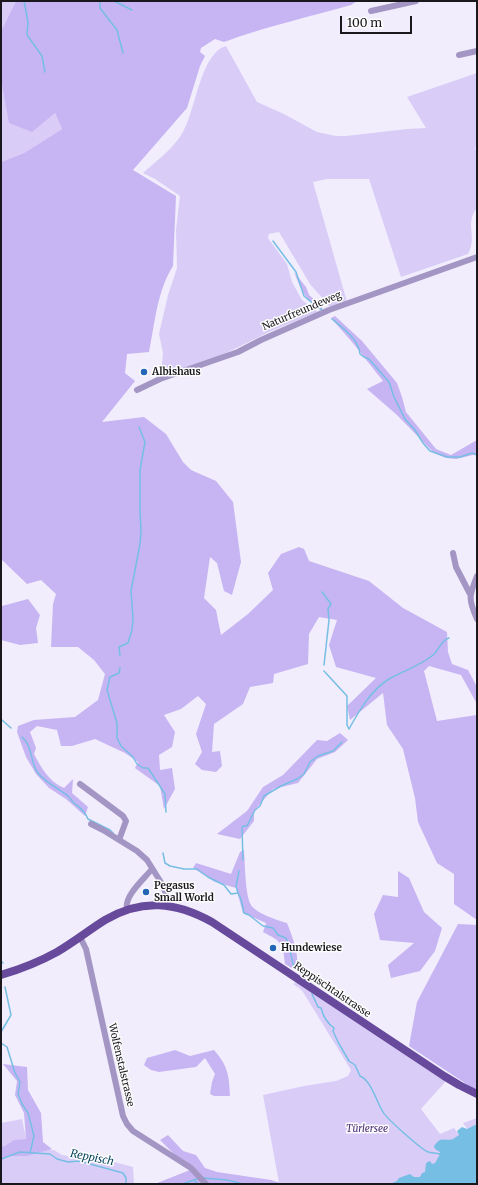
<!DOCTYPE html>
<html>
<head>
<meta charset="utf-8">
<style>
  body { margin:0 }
  #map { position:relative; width:478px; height:1185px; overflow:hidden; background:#f1edfc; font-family:Merriweather,serif }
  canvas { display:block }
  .frame { position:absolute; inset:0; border:2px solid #1a181d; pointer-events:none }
  .scale { position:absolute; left:340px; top:16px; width:72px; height:18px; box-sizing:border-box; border:2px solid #1a181d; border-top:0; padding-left:5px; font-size:12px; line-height:14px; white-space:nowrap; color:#1a181d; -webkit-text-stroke:3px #fdfdfd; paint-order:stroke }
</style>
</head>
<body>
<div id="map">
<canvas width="478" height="1185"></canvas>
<div class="frame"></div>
<div class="scale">100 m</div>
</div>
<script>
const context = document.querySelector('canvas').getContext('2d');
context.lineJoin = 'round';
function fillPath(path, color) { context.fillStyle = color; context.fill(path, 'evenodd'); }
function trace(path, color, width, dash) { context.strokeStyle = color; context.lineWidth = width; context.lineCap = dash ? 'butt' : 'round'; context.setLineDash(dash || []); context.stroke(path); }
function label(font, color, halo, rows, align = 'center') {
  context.font = font + ' Merriweather,serif'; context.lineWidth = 3; context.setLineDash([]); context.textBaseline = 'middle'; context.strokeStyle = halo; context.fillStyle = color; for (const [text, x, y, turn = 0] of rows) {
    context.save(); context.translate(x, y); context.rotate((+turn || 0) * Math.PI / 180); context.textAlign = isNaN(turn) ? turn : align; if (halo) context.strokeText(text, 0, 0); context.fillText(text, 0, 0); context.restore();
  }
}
const green = new Path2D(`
  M1,1H16L1,31Z
  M226,46L257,102L284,114L317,132L336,136H346L407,129L426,128L407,97L477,73V144L475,149L477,151V208C464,224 478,236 468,254L401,277L369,179H327L313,182L347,302L330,307L310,284L279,232L269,234L268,238L287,264L292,282L302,300L318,312L269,332L220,356L161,375L163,353L159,334L168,295L177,268L176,230L180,196L155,179L143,173C155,162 170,151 180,137C196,115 199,54 226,46Z
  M1,79L2,81L55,113L62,129L24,153L1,162Z
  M296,982L446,1081L421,1109L440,1134L454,1128L459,1135L468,1130L463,1123L477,1118V1184H155L191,1170L279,1183L263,1095L304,1086L336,1081L348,1076L351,1070L303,992L299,988L293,984Z
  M22,1119L28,1148L54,1150L62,1155L80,1158L84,1154L133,1167L134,1184H1V1123Z`);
const forest = new Path2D(`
  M16,1H357L351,5C308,17 265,27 224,42L215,39L201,48L200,52L205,56L200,66L187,108L133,170L176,196L173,266C157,291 155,323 149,352L127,354L125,373L135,381L102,422L144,417L166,434L183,462L191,470L216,481L233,502L241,562L232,595L224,591L217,563L210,557L204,598L216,610L221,635L248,614L273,590L268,573L281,554L299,547L304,549L309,561L369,581L403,608L447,632L448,652L452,664L468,670L477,687V704L461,675L429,666L424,671L437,721L477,715V920L454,904V874L437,863L418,822L415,798L403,749L387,725L383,693L350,720L347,706L376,678L336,667L329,645L337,620L319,617L309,634L308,664L274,674L273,683L250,687L243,704L214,724L212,752L220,751L222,766L216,772L202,770L195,764L202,752L196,734L206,704L198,696L181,709L164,715L175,732L172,747L159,755L160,770L172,768L175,789L164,809L160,786L135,768L138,762L125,753L95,739L72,746H61L57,730L37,726L30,732L36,748L34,754C41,767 49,782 64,788L73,779L72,793L88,807L85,816L66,799L49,788L36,774L26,757L17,732L18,726L34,720L75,717L98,700L105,674L94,660L78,647H51L53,604L56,594L41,580L27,584L1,559V162L24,153L62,129L55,113L32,132L9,123L1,79V31Z
  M294,272L306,287L309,295L323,307L321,310C305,300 301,289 294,272Z
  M335,316L362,341L397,383L402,397L406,412L436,449L451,455L477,440V454L456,459L446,458L434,453L397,415L367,389L383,381L352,342L331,318Z
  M28,599L40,615L36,628L38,643L20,645L1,640L2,606Z
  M340,733L348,740L335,752L317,759L298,783L273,789L254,811V821L240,839L217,834L247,811L263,787L283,775L317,740L327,741Z
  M244,850C245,862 245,895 251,905C257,914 277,920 287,923C291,933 302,960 295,970L285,964C283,943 282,942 263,932L266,923L243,913L236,888L215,882L193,868L196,863L231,874L240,852Z
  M398,871L409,878L424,912L442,928L435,951L420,971L391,978L388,965L414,943L380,940L374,914L383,895L398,897Z
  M458,924L477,925V1091L409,1046L417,1002Z
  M175,1050L190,1056L214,1050C228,1066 229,1075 230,1096H214L210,1094L212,1082L215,1074L205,1058L196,1067L159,1072L151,1070L144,1065L147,1058Z
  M3,1064L27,1067L28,1090L41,1113L43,1142L52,1149L27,1156H7L1,1162V1147L5,1146L14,1140L26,1139L24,1113L15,1095L17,1081Z
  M168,1135L183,1151L196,1155L205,1168L217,1172L271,1180L283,1184H155L190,1170L160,1140Z`);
const water = new Path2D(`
  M477,1124V1184H390L397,1181L399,1178L410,1174L414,1177H420L422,1173L425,1172L426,1163L430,1161L432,1164L435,1163L439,1156L440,1152L435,1149L434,1146C442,1135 443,1142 453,1139C455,1138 457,1136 459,1135L457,1131L462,1127L467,1129Z`);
const stream = new Path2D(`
  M24,1L28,22L27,35L42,56L45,72
  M100,1V8L117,30L123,53
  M114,1L132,10
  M273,241L296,272L304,296L317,307L322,310
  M332,319C343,328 359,340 360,354L364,357L369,359L389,382L394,397L405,419L415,430L423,443L430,451L447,457H460L472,453L477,455
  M322,592L331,604L328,609L329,620L324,665
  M120,656L119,647L128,643L132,630L133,619L131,591L140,544L141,531L140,512V470L145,442L139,427
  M120,668L119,673L110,677L107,690L117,723V738L121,746L133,757L137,764L143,768H148L165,794L166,812
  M324,671L347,696V725L349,729
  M1,721L2,720L11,728
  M349,729C359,711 371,690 389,679C403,671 420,666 433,655C439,650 441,640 449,638
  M22,737C33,746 30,763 38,773C46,783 58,788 68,796C70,798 72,801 74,803C80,808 85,811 88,819L110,830L113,833
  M163,853L165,863L170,866L184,869H197L208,877L224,885L231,894L238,893L241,899L244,913L249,915L263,926L273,928L278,935L286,938C290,947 291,957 294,967
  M243,860L242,828L243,826H247L255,810L260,806L264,796L281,786L297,779L304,774L310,762L318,756L333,751L342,742
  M238,893L236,886L239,871
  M1,961L3,963
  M312,994L318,1007L321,1008C323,1016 327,1023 334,1028L333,1031L338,1042L349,1061L355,1065L360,1076C371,1080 377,1103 383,1112C387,1119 421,1149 428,1152C431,1153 436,1153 440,1154
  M1,1032L11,1015L5,987
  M1,1043L7,1047L15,1073L20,1082L18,1094L22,1104L28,1113L34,1136L30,1153
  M1,1159L20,1152L50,1154L57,1159L68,1162L79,1161L123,1173L126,1178V1184
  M203,1178L227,1180L243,1184
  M194,1180L198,1184
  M182,1184L197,1179`);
const minor = new Path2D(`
  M371,11L416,1
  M459,55L477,51
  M137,390L160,379L238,352L261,340L329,310L477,257
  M453,553L456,567L470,594
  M477,576C469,596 468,599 477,619
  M80,784L123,816L126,821L119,840
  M91,824L103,830L137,851L147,860L162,884L168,899V905
  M127,909C124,896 144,879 152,869
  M80,937L86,949L123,1116L127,1124L133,1131L191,1168L206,1184`);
const major = new Path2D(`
  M1,975C21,969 39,962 57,952C74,942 89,930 105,920C142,898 176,902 212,922L444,1076L459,1085L477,1094`);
const markers = [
  [144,372,4,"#2366b7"],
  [146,892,4,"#2366b7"],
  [273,948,4,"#2366b7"]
];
const streetNames = [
  ["Naturfreundeweg",302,311,-23],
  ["Reppischtalstrasse",332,990,34],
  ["Wolfenstalstrasse",121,1065,77]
];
const poiNames = [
  ["Albishaus",152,372],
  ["Pegasus",154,886],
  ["Small World",154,898],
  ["Hundewiese",281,948]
];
const parkNames = [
  ["Türlersee",367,1129]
];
const waterNames = [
  ["Reppisch",92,1158,11]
];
fillPath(green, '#d9cdf8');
fillPath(forest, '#c7b4f3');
fillPath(water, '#76bee4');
trace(stream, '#76bee4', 1.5);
trace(minor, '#a496c4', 6);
trace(major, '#674a9b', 8);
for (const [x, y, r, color] of markers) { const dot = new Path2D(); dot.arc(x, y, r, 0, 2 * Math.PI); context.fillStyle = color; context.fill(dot); trace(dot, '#fdfdfd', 1.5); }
label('10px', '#1a181d', '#fdfdfd', streetNames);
label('bold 10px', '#1a181d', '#fdfdfd', poiNames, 'left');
label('italic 10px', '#482c75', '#fdfdfd', parkNames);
label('italic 11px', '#0a4861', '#fdfdfd', waterNames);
</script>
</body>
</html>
